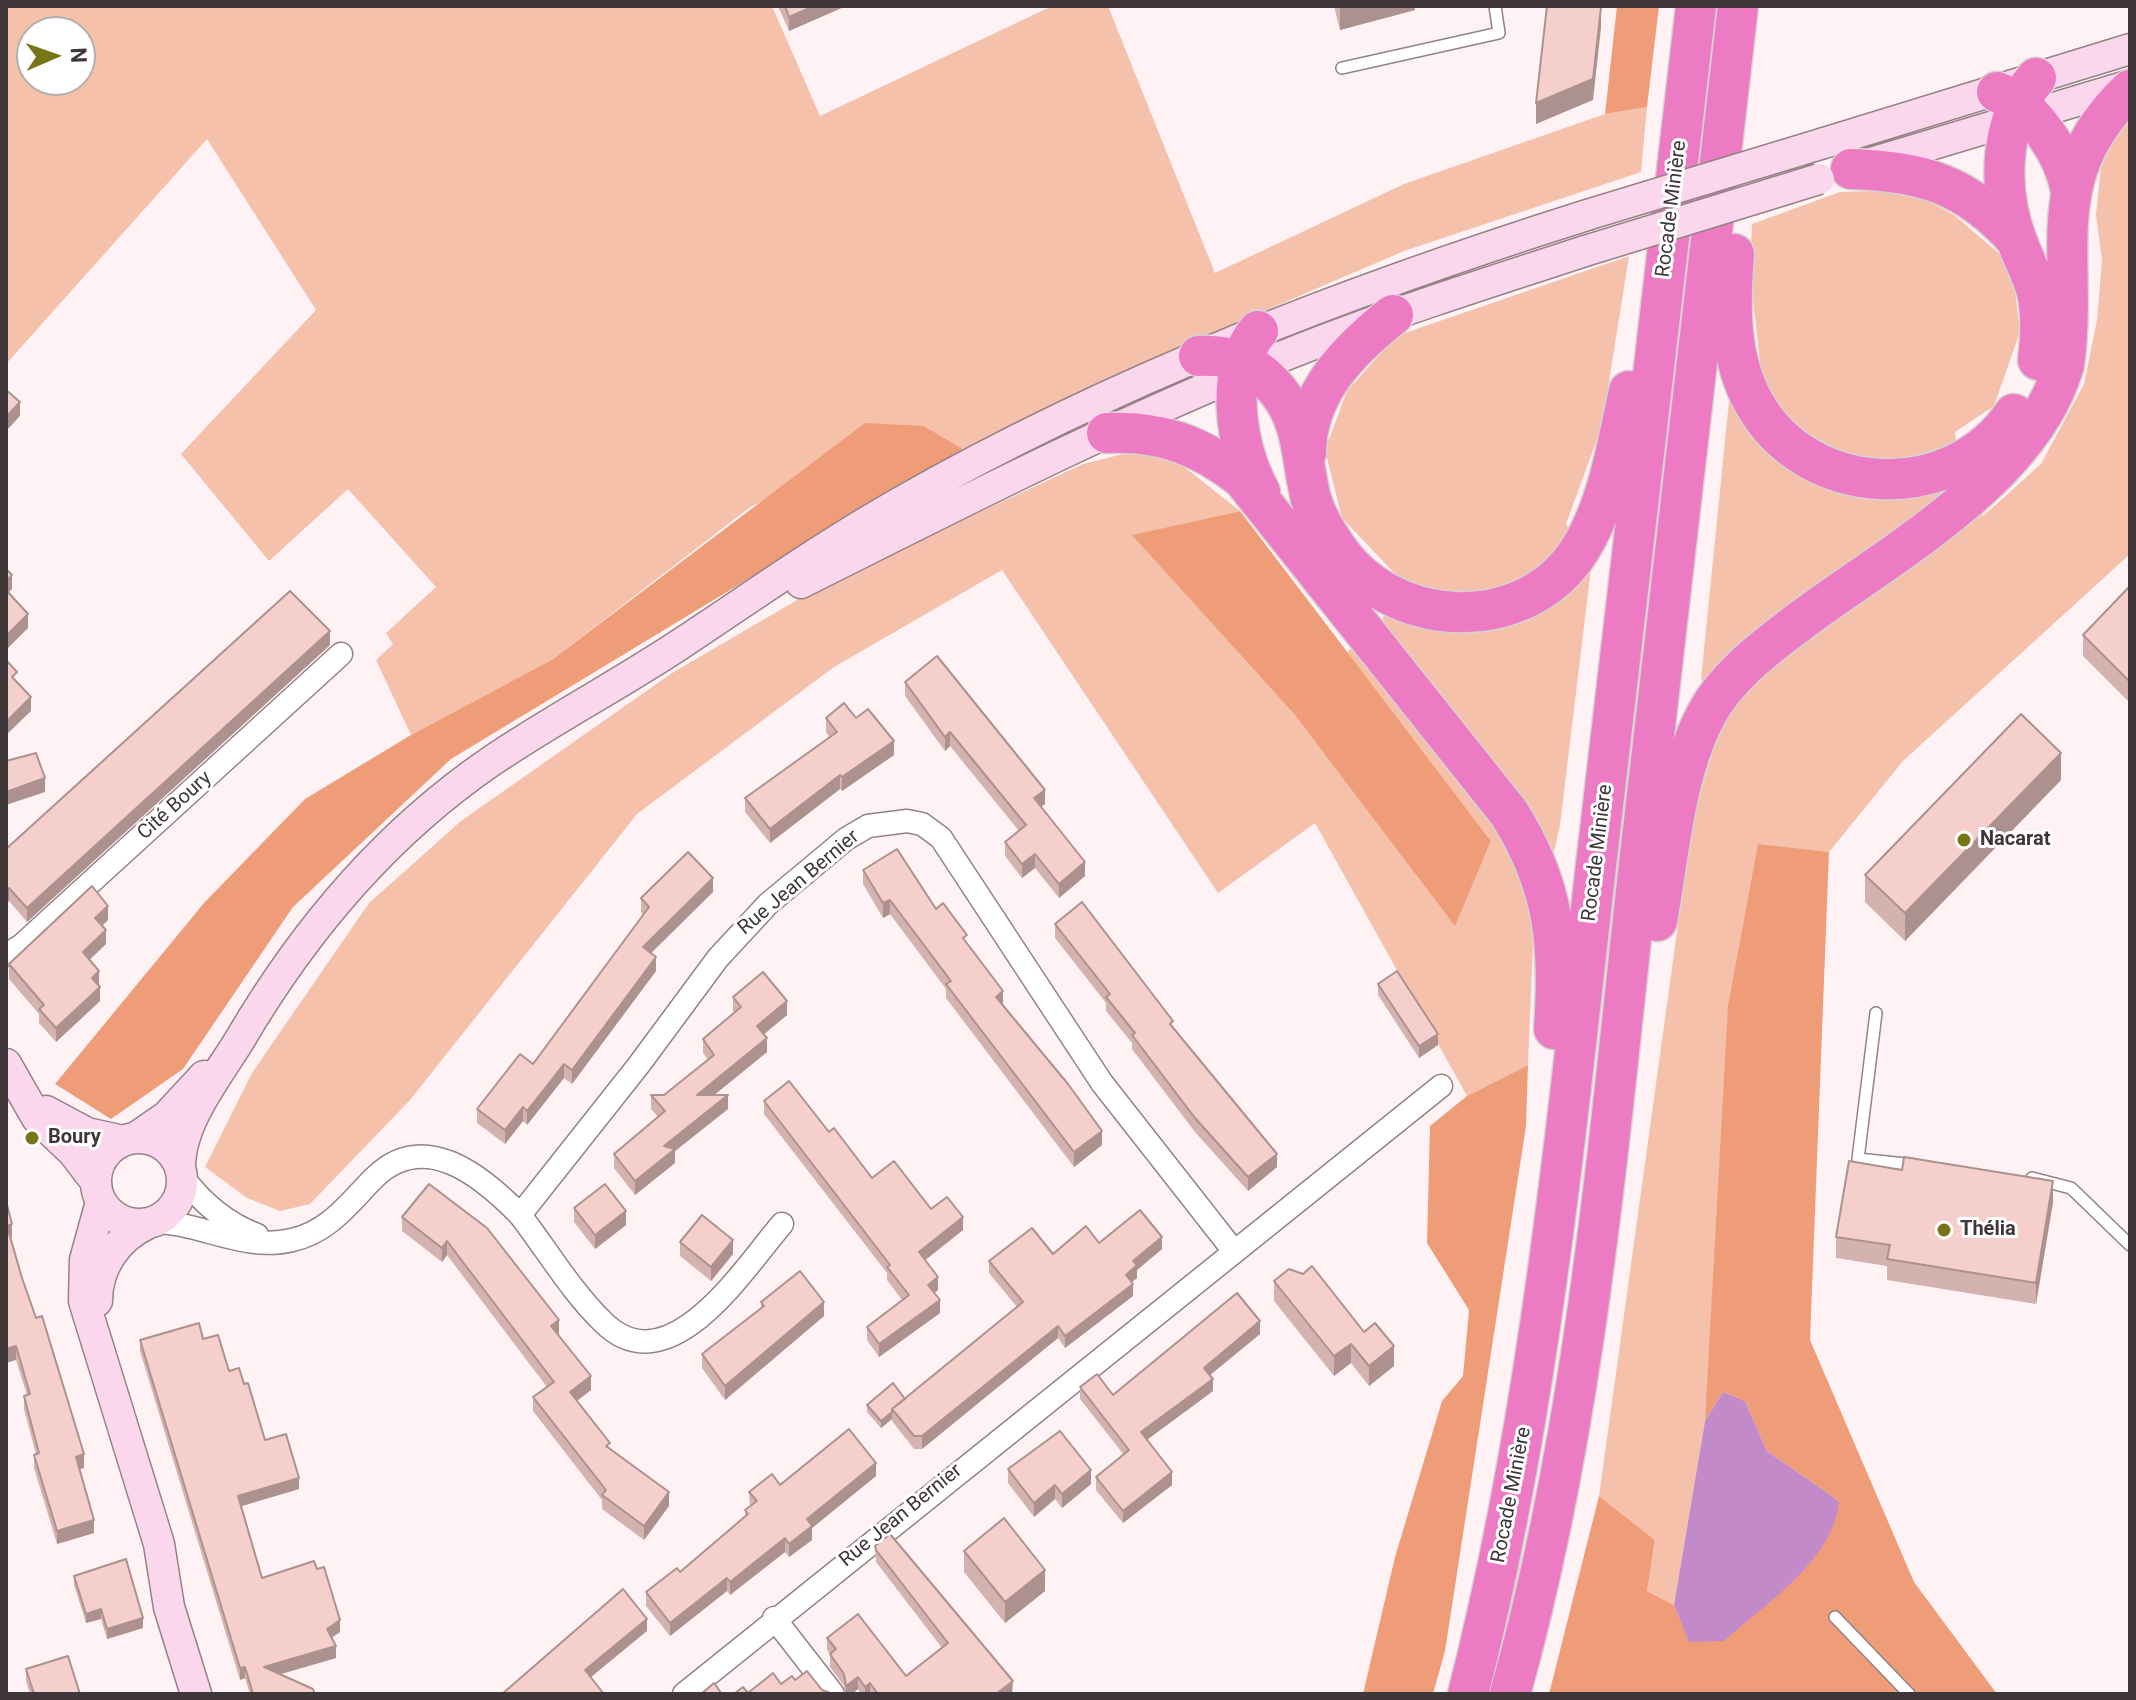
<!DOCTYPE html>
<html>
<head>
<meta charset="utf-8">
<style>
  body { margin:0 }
  #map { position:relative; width:2136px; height:1700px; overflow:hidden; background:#fff2f5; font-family:Roboto,sans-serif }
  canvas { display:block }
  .frame { position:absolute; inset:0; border:8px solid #3e3638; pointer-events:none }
  .north { position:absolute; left:16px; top:16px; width:80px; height:80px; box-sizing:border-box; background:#fff; border:2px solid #b2afaf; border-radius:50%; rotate:88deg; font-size:22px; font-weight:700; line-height:32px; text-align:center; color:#3e3638 }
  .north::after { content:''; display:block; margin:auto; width:28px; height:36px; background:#7a7418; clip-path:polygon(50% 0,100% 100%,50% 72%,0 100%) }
</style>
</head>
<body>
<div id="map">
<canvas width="2136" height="1700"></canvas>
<div class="frame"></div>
<div class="north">N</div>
</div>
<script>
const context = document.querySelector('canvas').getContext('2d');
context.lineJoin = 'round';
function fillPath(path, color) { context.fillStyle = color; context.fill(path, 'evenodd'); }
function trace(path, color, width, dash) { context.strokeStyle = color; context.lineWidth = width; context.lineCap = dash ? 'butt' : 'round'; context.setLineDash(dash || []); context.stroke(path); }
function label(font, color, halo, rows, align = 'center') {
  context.font = font + ' Roboto,sans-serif'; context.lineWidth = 6; context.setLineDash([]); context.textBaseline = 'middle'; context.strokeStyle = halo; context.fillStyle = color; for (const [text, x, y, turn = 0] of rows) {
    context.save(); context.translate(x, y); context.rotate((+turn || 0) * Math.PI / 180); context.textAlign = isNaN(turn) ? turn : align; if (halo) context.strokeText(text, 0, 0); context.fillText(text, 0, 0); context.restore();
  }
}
const green = new Path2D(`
  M6,6H772L820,116L1052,6H1108L1215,273L1404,184L1605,114L1647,107L1641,172L1404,251L1169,352L963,449L924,426L750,507L553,659L411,735L376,660L393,644L386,633L436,587L348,489L269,561L181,454L316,310L207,139L6,364ZM32,32H80V80H32Z
  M2130,122V554L1903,761L1829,852L1758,845L1705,1421L1674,1605L1647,1591L1655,1540L1599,1496L1693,816L1719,732L1701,679L1729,401L1760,363L1750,272L1752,224L1840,192L1907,190L1954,215L2002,256L2015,290L2020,332L1994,406L1955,432L1960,485L1983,516L2041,464L2084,384L2097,320L2102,260L2096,215L2101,167L2117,134Z
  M1629,256L1602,426L1566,524L1591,569L1560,825L1533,944L1528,1065L1467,1096L1315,823L1218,893L1002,570L834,667L637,814L410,1100L310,1204L280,1211L247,1198L205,1167L252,1073L369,903L461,821L672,673L823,585L1083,464L1135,451L1173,458L1240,511L1133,535L1294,714L1455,925L1491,841L1347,652L1380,627L1397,576L1342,518L1325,450L1347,391L1396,336Z`);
const forest = new Path2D(`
  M1617,6H1659L1647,107L1605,114Z
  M865,423L924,426L963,449L451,759L293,907L183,1069L111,1119L55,1084L204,903L305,799L411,735L553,659Z
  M1240,511L1491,841L1455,926L1294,714L1132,535Z
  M1758,844L1829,852L1810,1340L1914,1582L1997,1694H1549L1599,1496L1655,1540L1647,1591L1674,1605L1690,1642L1839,1501L1767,1451L1745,1401L1723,1392L1705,1421L1728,1006Z
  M1528,1065L1526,1126L1445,1651L1433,1694H1363L1395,1557L1442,1401L1463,1376L1469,1310L1427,1243L1430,1126L1467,1096Z`);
const water = new Path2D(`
  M1723,1392L1745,1401L1767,1451L1839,1501C1834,1560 1765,1604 1724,1641L1689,1642L1674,1605L1705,1421Z`);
const lane = new Path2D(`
  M1342,68L1499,33L1495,6
  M1876,1013L1858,1159L1915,1165
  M2032,1178L2071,1188L2130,1245
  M1835,1617L1909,1694`);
const street = new Path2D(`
  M6,955L22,945L341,654
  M182,1176C202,1203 225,1223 257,1235
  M520,1215C547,1250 571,1291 603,1322C669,1388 744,1268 782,1224
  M153,1222C201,1222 244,1252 292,1240C329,1232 349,1203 374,1178C424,1128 482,1176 520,1215L638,1066L718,958L768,904L846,839L868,826L907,821L922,824L941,838L1102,1083L1233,1250
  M774,1618L833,1694
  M684,1694L1441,1086`);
const secondary = new Path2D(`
  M1824,143L2130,49
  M1864,165L2130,85
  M801,583C968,499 1136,413 1311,345C1401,310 1493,281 1585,251
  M6,1064L37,1118L73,1152L96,1182
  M46,1111L87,1133L123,1141
  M96 1181a43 43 0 1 1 86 0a43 43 0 1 1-86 0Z
  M135,1138L167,1116L204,1076
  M180,1167C180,1122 217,1077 239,1041C304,930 384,835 490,762C553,719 621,684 685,641C756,594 825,545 899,503C1116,379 1350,290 1587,215
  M101,1202L85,1260L84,1301L159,1544L169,1607L196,1694
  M97,1301C97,1267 117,1238 147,1224`);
const highway = new Path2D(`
  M2036,78C1999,121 1997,189 2017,241C2023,258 2032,274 2037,292C2042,315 2041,337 2038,360
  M1997,92C2033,106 2064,153 2071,191
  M1851,169C1923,171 1967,185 2016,239
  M1734,254C1730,303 1728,357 1754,403C1807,499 1952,506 2014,414
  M1258,331C1223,373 1236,447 1260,492
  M1199,356C1232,354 1257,364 1278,391C1304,423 1301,460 1311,499C1316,516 1326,533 1336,547C1389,627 1517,637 1575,557C1608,510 1617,445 1629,391
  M1107,433C1160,430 1202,446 1243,479L1509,813C1555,886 1560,945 1554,1029
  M1306,453C1306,392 1349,350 1393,315
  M1657,921C1669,855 1674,776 1706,715C1725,678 1762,650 1795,625C1886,556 2031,480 2064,365C2079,257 2038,177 2130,90
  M1468,1694C1537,1425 1564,1149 1595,874C1629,585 1664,296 1696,6
  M1510,1694C1585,1428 1608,1147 1638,874C1669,584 1705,295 1738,6`);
const secondaryBridge = new Path2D(`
  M1587,215L1824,143
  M1585,251L1819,179`);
const wall = new Path2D(`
  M778,6H846L789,31Z
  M1334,6H1415V10L1340,30Z
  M2130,586V703L2083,656V635Z
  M330,645L27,922L9,901L6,849Z
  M905,682L1045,804L1041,806L1085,876L1059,898L1035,868L1022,878L1005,856V842L1019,831L950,746L945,751L905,696Z
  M826,718H856L894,755L842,791L840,789L770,843L745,812V798L830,738L826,732Z
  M2061,780L1905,941L1865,902V875Z
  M863,870L936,909L967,944L1003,1005L1102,1145L1074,1167L946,998V989L890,914L883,918L863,884Z
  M713,892L651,953L656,971L572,1084L564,1078L527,1125L523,1121L505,1144L477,1123V1109L533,1064L643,915L641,912V898Z
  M108,920L102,926L106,944L89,960L98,985L100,1001L56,1042L39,1023V1014L9,979V964Z
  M1055,924L1173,1027L1277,1167L1248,1191L1195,1132L1132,1049V1043L1106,1011V1003L1055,938Z
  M1378,984L1438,1045L1419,1058L1378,995Z
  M733,997L787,1015L764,1034L767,1052L714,1095L728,1109L675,1151V1163L635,1195L614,1168V1154L658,1117L651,1109V1095H664L708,1060L703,1053V1039L734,1013L733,1011Z
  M764,1101L829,1132L872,1178L931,1209L963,1230L925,1260L938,1290L934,1293L940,1313L879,1357L867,1340V1327L902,1300L887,1280V1273L764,1114Z
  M429,1184L559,1334L591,1390L577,1401L610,1449L669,1506L644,1540L602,1509V1500L533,1411V1397L547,1387L447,1255L442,1262L402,1231V1217Z
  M6,1201L12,1237L10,1238L22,1278L84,1468L79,1469L94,1533L57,1544L34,1468V1455L36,1454L24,1409V1396L27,1395L16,1360Z
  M2053,1202L2036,1304L1887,1280V1266L1836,1258V1237Z
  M574,1208L626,1225L595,1249L574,1222Z
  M680,1242L733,1254L711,1281L680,1256Z
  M1099,1243L1162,1249L1137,1270V1278L1131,1282L1133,1296L1065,1348L1058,1338L922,1449H914L892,1421V1419L881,1428L867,1412V1405L905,1399L1017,1307L989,1273V1261L1053,1254Z
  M1274,1281L1364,1332L1394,1366L1369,1386L1351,1363L1334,1376L1274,1301Z
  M761,1302L824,1316L725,1400L702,1368V1354L761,1309Z
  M1260,1334L1210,1375L1213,1391L1147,1440L1172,1485L1123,1523L1096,1490V1477L1124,1455L1080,1399V1387L1113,1395Z
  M203,1339L229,1371L244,1384L265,1440L299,1489L242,1506L262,1578L317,1569L340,1632L331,1638L336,1658L279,1674L315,1694H250L245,1678L240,1680L140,1351V1340Z
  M1008,1469L1091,1484L1062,1508L1055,1499L1034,1517L1008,1483Z
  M876,1476L812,1528V1540L789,1557L785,1552L730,1595L727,1591L670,1636L646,1606V1592L680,1572L745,1517V1510L750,1506L749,1492L780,1485Z
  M875,1546L1013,1693L861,1694L858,1689L852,1694H845L844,1686L830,1667V1654L827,1650V1638L906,1676L942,1648L876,1562Z
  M964,1551L1045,1591L1005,1623L964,1572Z
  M74,1576L143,1628L107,1639L101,1619L86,1623L74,1585Z
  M26,1669L80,1694H30L26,1681Z`);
const shadedWall = new Path2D(`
  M814,6H846L789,31V17Z
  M1340,6H1415V10L1340,30Z
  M1601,7V28L1593,100L1536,124V103Z
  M20,402V416L6,431V417Z
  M12,575V589L6,595V581Z
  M28,614V628L6,650V636Z
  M330,631V645L27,922V908Z
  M31,697V711L6,735V722Z
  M950,732V746L945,751V737Z
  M894,741V755L842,791V777Z
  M2061,753V780L1905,941V913Z
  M840,775V789L770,843V829Z
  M45,778V792L6,805V792Z
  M1045,790V804L1034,812V798Z
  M1035,854V868L1022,878V864Z
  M1085,862V876L1059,898V884Z
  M713,878V892L643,961V947Z
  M9,888V901L6,904V890Z
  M890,900V914L883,918V903Z
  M108,906V920L95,932V918Z
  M106,930V944L83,966V952Z
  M656,957V971L572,1084V1070Z
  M99,971V985L92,978Z
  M100,987V1001L56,1042V1028Z
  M1003,991V1005L996,997Z
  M787,1001V1015L757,1040V1026Z
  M1438,1034V1045L1419,1058V1046Z
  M767,1038V1052L697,1109V1095Z
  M564,1064V1078L527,1125V1111Z
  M728,1095V1109L675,1151V1163L635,1195V1181L664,1146Z
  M523,1107V1121L505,1144V1130Z
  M1102,1131V1145L1074,1167V1152Z
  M1277,1154V1167L1248,1191V1177Z
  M2053,1181V1202L2036,1304V1283Z
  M626,1211V1225L595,1249V1235Z
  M963,1217V1230L919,1265V1252Z
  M12,1224V1237L7,1239V1226Z
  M1162,1237V1249L1137,1270V1278L1126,1287V1275L1133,1261Z
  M733,1240V1254L711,1281V1267Z
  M447,1241V1255L442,1262V1248Z
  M938,1277V1290L928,1298V1285Z
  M1133,1284V1296L1065,1348V1336Z
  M940,1300V1313L879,1357V1344Z
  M824,1302V1316L725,1400V1386Z
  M559,1320V1334L551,1326Z
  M1260,1321V1334L1204,1380V1368Z
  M1058,1326V1338L922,1449V1436Z
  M1351,1344V1363L1334,1376V1356Z
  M16,1346V1360L6,1363V1349Z
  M1394,1346V1366L1369,1386V1366Z
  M591,1376V1390L570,1406V1392Z
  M1213,1379V1391L1141,1444V1432Z
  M892,1412V1419L881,1428V1421Z
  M84,1454V1468L76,1470V1457Z
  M876,1463V1476L812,1528V1540L789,1557V1544L807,1519Z
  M1091,1470V1484L1062,1508V1494Z
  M1172,1472V1485L1123,1523V1511Z
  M299,1478V1489L238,1507V1496Z
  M1055,1485V1499L1034,1517V1503Z
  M669,1492V1506L644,1540V1526Z
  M94,1520V1533L57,1544V1531Z
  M785,1538V1552L730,1595V1582Z
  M1045,1570V1591L1005,1623V1602Z
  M727,1578V1591L670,1636V1623Z
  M101,1609V1619L86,1623V1614Z
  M143,1618V1628L107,1639V1629Z
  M647,1619V1631L585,1682V1670Z
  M340,1620V1632L327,1641V1629Z
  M336,1646V1658L264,1679V1667Z
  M245,1667V1678L240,1680V1668Z
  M858,1677V1689L852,1694H846V1686Z
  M1013,1681L1012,1694H996Z
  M870,1683V1694H865V1687Z`);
const building = new Path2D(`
  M785,6H814L789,17Z
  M1547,6L1601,7L1593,79L1536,103Z
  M6,390L20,402L6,417Z
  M6,569L12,575L6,581Z
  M2130,586V682L2083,635Z
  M6,590L28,614L6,636Z
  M290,591L330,631L27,908L9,888L6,890V849Z
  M937,656L1045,790L1034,798L1085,862L1059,884L1035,854L1022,864L1005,842L1026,825L950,732L945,737L905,682Z
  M6,660L17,672L12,677L31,697L6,722Z
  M844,703L856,718L868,709L894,741L842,777L840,775L770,829L745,798L837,732L826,718Z
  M2021,714L2061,753L1905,913L1865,875Z
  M36,753L45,778L6,792V761Z
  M897,849L936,909L943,903L967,935L963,938L1003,991L996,997L1068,1084L1102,1131L1074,1152L946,984L951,981L890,900L883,903L863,870Z
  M688,852L713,878L643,947L656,957L572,1070L564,1064L527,1111L523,1107L505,1130L477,1109L520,1054L533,1064L649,907L641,898Z
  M92,886L108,906L95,918L106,930L83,952L99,971L92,978L100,987L56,1028L39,1009L44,1005L9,964Z
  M1082,902L1173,1021L1170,1024L1277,1154L1248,1177L1195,1118L1132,1035L1135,1033L1106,997L1110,994L1055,924Z
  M1397,971L1438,1034L1419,1046L1378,984Z
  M763,972L787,1001L757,1026L767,1038L697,1095H728L664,1146L675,1149L635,1181L614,1154L665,1111L651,1095H664L714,1055L703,1039L741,1007L733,997Z
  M789,1081L829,1132L834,1128L872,1178L894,1161L931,1209L947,1197L963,1217L919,1252L938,1277L928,1285L940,1300L879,1344L867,1327L909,1295L887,1267L890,1265L764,1101Z
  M1904,1157L2053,1181L2036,1283L1887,1259L1890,1245L1836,1237L1849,1161L1902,1170Z
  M429,1184L487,1228L559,1320L551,1326L591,1376L570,1392L610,1443L606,1446L669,1492L644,1526L602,1495L606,1490L533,1397L554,1382L447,1241L442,1248L402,1217Z
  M605,1184L626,1211L595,1235L574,1208Z
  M6,1201L12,1224L7,1226L22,1278L36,1318L42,1316L84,1454L76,1457L94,1520L57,1531L34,1455L39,1453L24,1396L30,1394L16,1346L6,1349Z
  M1140,1210L1162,1237L1133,1261L1137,1265L1126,1275L1133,1284L1065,1336L1058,1326L922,1436H914L892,1409L1023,1302L989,1261L1032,1228L1053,1254L1086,1226L1099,1243Z
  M702,1215L733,1240L711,1267L680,1242Z
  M1312,1266L1364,1332L1375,1323L1394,1346L1369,1366L1351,1344L1334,1356L1274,1281L1289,1269L1303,1274Z
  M800,1271L824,1302L725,1386L702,1354L764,1306L761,1302Z
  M1237,1293L1260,1321L1204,1368L1213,1379L1141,1432L1172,1472L1123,1511L1096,1477L1129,1450L1080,1387L1097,1374L1113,1395Z
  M199,1323L203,1339L218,1335L229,1371L239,1368L244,1384L248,1383L265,1440L286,1434L299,1478L238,1496L262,1578L314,1561L317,1569L324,1567L340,1620L327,1629L336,1646L264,1667L313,1689L315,1694H253L245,1667L240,1668L140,1340Z
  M893,1383L905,1399L892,1409V1412L881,1421L867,1405Z
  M849,1429L876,1463L807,1519L812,1526L789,1544L785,1538L730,1582L727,1578L670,1623L646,1592L677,1568L680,1572L748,1514L745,1510L757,1501L749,1492L772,1474L780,1485Z
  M1060,1431L1091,1470L1062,1494L1055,1485L1034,1503L1008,1469Z
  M1004,1518L1045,1570L1005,1602L964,1551Z
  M890,1534L1013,1681L996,1694H878L870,1683L865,1687L858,1677L846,1686L844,1674L830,1654L836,1649L827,1638L858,1614L906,1676L948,1643L876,1550L875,1546Z
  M126,1559L143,1618L107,1629L101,1609L86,1614L74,1576Z
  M623,1589L647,1619L585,1670L604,1694H502Z
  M68,1656L80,1694H34L26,1669Z
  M807,1671L822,1690L833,1694H734L743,1687L748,1693L773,1673L781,1684L792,1676L795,1680Z
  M714,1683L722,1694H701Z`);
const markers = [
  [1964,840,8,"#7a7418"],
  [32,1138,8,"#7a7418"],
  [1944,1230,8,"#7a7418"]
];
const streetNames = [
  ["Rocade Minière",1672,209,-83],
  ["Cité Boury",175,806,-42],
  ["Rocade Minière",1598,853,-83],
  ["Rue Jean Bernier",799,883,-40],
  ["Rocade Minière",1512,1495,-79],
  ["Rue Jean Bernier",901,1516,-39]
];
const poiNames = [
  ["Nacarat",1980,840],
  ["Boury",48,1138],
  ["Thélia",1960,1230]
];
fillPath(green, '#f6c1ab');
fillPath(forest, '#ef9d79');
fillPath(water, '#c38aca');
trace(lane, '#948285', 14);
trace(street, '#948285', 25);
trace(secondary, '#948285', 33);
trace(highway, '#d5d3d3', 43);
trace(lane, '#fff', 11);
trace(street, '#fff', 22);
trace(secondary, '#fad7ed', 30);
trace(highway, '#ed7bc3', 40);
trace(secondaryBridge, '#948285', 33, []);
trace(secondaryBridge, '#fad7ed', 30);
fillPath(wall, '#d3b2af');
fillPath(shadedWall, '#ac918e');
fillPath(building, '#f5cfcb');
trace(building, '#ac918e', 2);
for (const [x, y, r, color] of markers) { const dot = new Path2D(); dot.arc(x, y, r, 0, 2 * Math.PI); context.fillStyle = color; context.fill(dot); trace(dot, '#fff', 3); }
label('20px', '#3e3638', '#fff', streetNames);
label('bold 20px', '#3e3638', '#fff', poiNames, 'left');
</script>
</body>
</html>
